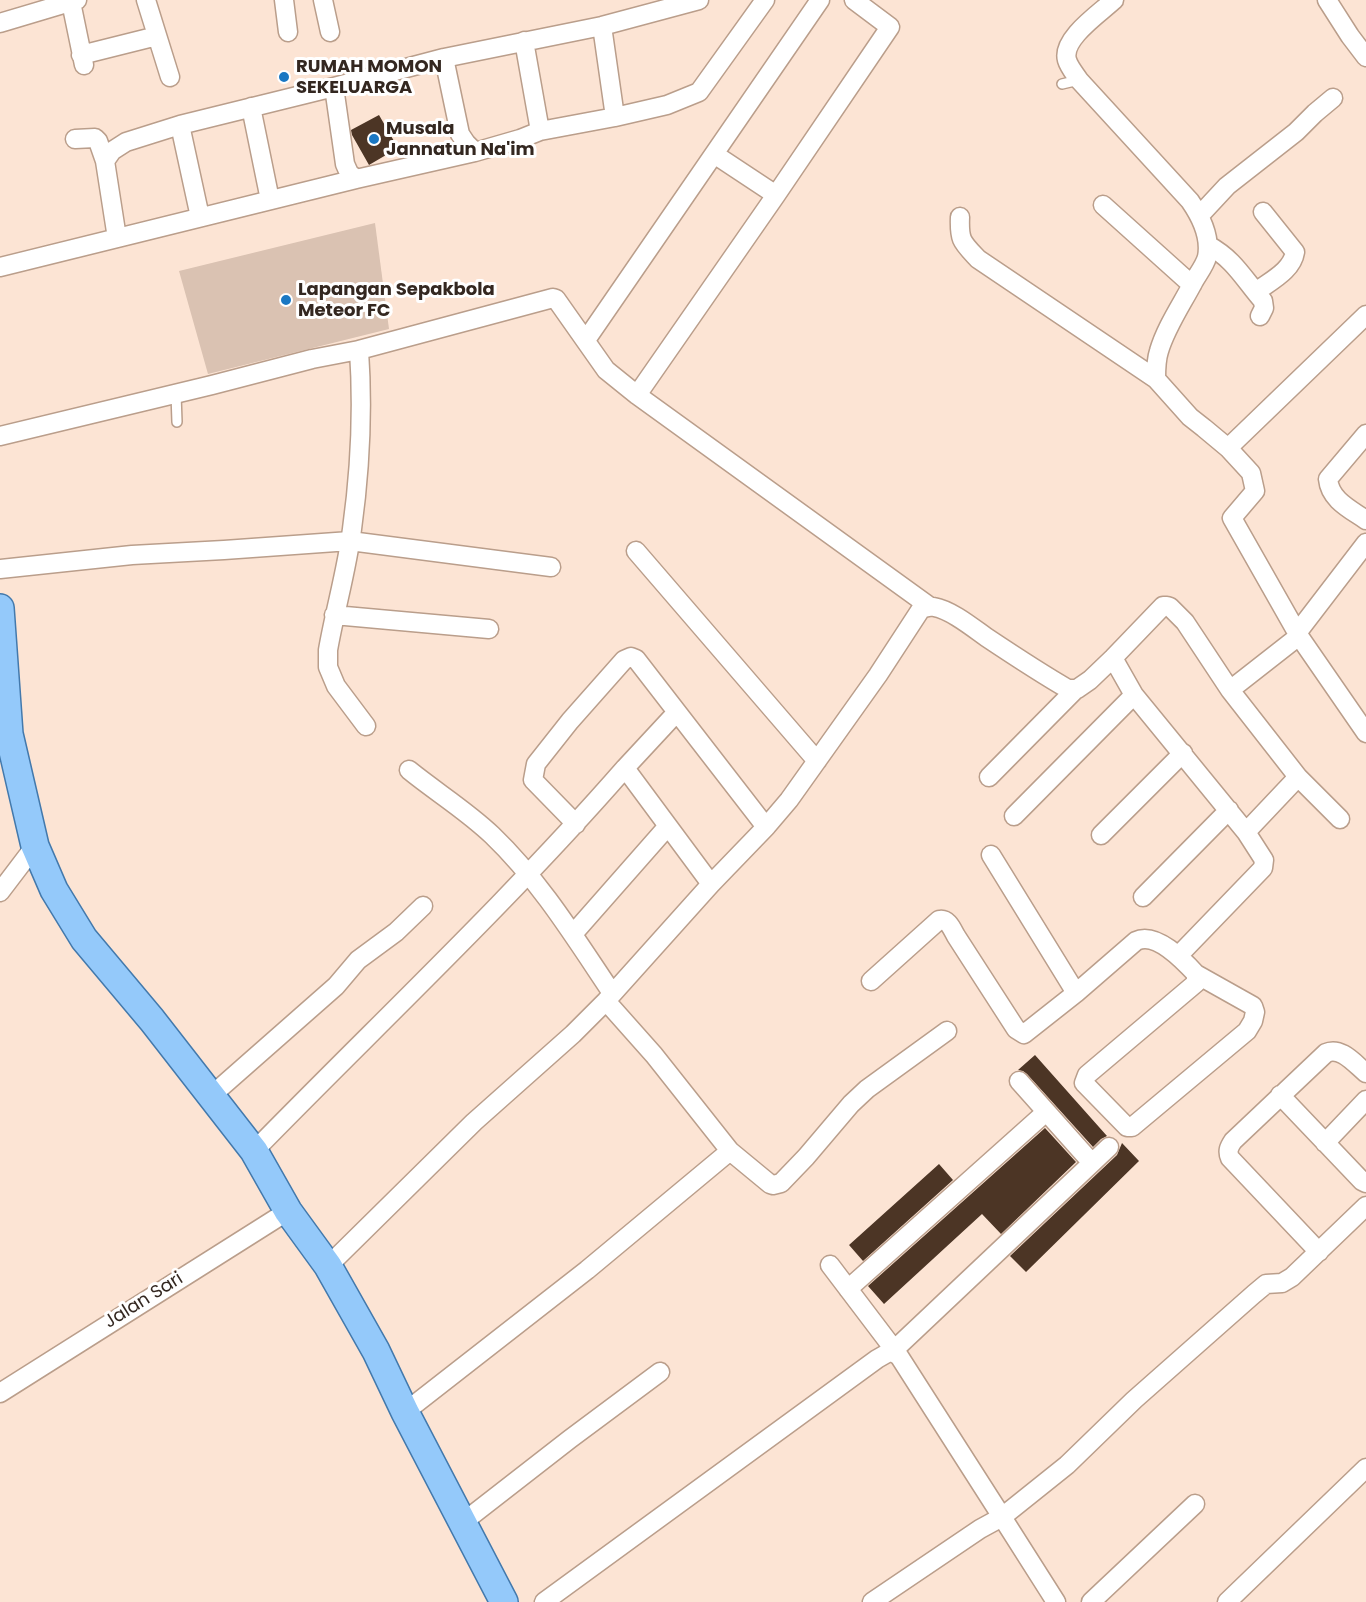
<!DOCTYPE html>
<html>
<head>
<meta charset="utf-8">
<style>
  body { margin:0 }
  canvas { display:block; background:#fce4d4 }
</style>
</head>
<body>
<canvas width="1366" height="1602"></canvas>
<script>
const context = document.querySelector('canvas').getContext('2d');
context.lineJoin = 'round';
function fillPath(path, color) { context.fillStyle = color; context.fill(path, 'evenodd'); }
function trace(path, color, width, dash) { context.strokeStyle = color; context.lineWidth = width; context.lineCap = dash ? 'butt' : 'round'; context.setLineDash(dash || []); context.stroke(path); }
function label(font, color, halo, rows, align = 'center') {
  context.font = font + ' Poppins,sans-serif'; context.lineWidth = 6; context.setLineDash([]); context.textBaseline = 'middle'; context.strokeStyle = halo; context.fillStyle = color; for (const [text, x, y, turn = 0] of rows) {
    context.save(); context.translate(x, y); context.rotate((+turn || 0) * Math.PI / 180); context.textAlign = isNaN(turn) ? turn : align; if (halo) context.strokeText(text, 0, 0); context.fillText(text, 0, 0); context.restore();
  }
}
const green = new Path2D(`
  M375,223L389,329L208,374L179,271Z`);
const building = new Path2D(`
  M379,115L398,148L369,165L352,135L351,130Z
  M1035,1055L1107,1136L1101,1139L1093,1147L1027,1074L1023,1071L1018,1070Z
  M1045,1128L1076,1162L1001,1234L982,1214L884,1304L868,1286Z
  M1122,1143L1139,1161L1026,1272L1010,1256L1117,1155Z
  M939,1164L953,1180L863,1261L849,1245Z`);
const service = new Path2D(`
  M1062,84L1079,80
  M176,394L177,422`);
const minor = new Path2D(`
  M146,0L170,77
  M284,0L288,32
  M323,0L330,32
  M1114,0C1100,13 1061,39 1067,60C1069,67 1075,74 1079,80L1190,201C1201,217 1211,237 1207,257C1205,265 1198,274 1194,281C1182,304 1166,327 1159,351C1156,360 1156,369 1156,379L1190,417L1204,428L1228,448L1251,473L1255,491L1232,518L1299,636L1366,733
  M1327,0L1350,36L1366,57
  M71,2L84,65
  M0,23L77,0
  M524,41L540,131L615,117L602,26
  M81,55L157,36
  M444,58L460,134L466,143L475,152L520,139L540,131
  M334,87L345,164L349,173L356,179L475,152
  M251,107L270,200
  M615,117L667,105L699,92L765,0
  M180,125L200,217
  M75,139L95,138L98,141L105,161
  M714,154L776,195
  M1103,205L1192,285
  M1200,215L1227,186L1296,132L1315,113L1333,98
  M960,217C959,241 962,242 978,259L1156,379
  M117,238L105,161L112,151L126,142L180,125L334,87L444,58L602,26L699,0
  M1208,245C1235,260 1243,278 1263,301L1264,308L1260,316
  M0,267L356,179
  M1256,292C1270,281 1292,271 1295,252L1263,212
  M586,340L820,0
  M359,350L553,298L556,299L606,370L637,395L929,606
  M637,395L776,195L890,27L854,0
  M1366,434L1328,479C1330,500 1350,509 1366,520
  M0,436L212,385L312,359L359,350C363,408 360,471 352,529C347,569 335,610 328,650V667L336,686L366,726
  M1228,448L1366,315
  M636,551L817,761
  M0,569L132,555L224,550L350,541L551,567
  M334,615L489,629
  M1297,633L1366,543
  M1113,658L1134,695L1246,832L1264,860L1263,868L1179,955
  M1230,690L1299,636
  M677,712L766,827
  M409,770C436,792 467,811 492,835C540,881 575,938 612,993
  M989,777L1075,690
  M1298,777L1340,819
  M1014,816L1134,695
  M576,824L533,780L536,764L570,721L624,660L631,657L636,659L677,712L625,768
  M1101,835L1183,753
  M991,855L1076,993
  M0,892L35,846
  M1143,897L1229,810
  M573,934L668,826
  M871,981L939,920C948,918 952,929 956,936L1016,1029L1024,1034L1076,993L1136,941C1156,931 1184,961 1196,974V983L1087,1075L1084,1083L1127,1127H1132L1247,1031L1253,1021L1255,1012L1253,1006L1196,974
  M1019,1081L1092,1163
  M1280,1095L1362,1181L1366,1183
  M211,1096L336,986L358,960L396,932L423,906
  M1325,1143L1366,1100
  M254,1151C378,1024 508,902 625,768L711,884
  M730,1151L770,1184L773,1185L781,1183L806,1157L851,1104L867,1089L947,1031
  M1319,1252L1230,1158C1227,1151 1229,1147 1233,1141L1326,1053C1341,1046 1355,1064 1366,1073
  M830,1265L899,1356
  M328,1266L474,1122L573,1034L606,1001L711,884L766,827L789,800L878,675L921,609C926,607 929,606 934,607C951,610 972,627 986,637C1013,655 1040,673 1068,689H1077L1090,680L1113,658L1163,606H1167L1170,607L1185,622L1230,690L1298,777L1246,832
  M848,1289L1046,1112
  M894,1350L1109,1147
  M0,1393L288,1211
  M405,1412L587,1270L730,1151L654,1055L606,1001
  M462,1523L570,1439L660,1372
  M544,1602L877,1359L891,1351L899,1356L1002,1517L1067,1465L1134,1400L1254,1294L1266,1284L1282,1283L1292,1277L1366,1206
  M872,1602L980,1529L1002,1517L1056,1602
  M1091,1602L1195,1504
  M1227,1602L1366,1468`);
const primary = new Path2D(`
  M0,608L9,734L35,846L54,890L84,939L152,1020L254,1151L288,1211L328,1266L376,1351L405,1412L504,1602`);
const markers = [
  [284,77,6,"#1977c3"],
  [374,139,6,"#1977c3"],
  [286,300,6,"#1977c3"]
];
const poiNames = [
  ["RUMAH MOMON",296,67],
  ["SEKELUARGA",296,88],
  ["Musala",386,129],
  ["Jannatun Na'im",386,150],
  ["Lapangan Sepakbola",298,290],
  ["Meteor FC",298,311]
];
const streetNames = [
  ["Jalan Sari",144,1301,-32]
];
fillPath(green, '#dac2b2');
fillPath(building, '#4c3525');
trace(service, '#ba9e8b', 12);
trace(minor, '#ba9e8b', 21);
trace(primary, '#4379ac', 30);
trace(service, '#fff', 9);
trace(minor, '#fff', 18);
trace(primary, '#94c9fa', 27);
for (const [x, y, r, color] of markers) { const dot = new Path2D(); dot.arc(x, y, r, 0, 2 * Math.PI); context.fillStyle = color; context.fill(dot); trace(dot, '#fff', 2); }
label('bold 18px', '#332720', '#fff', poiNames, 'left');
label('18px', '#332720', '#fff', streetNames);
</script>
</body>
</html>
